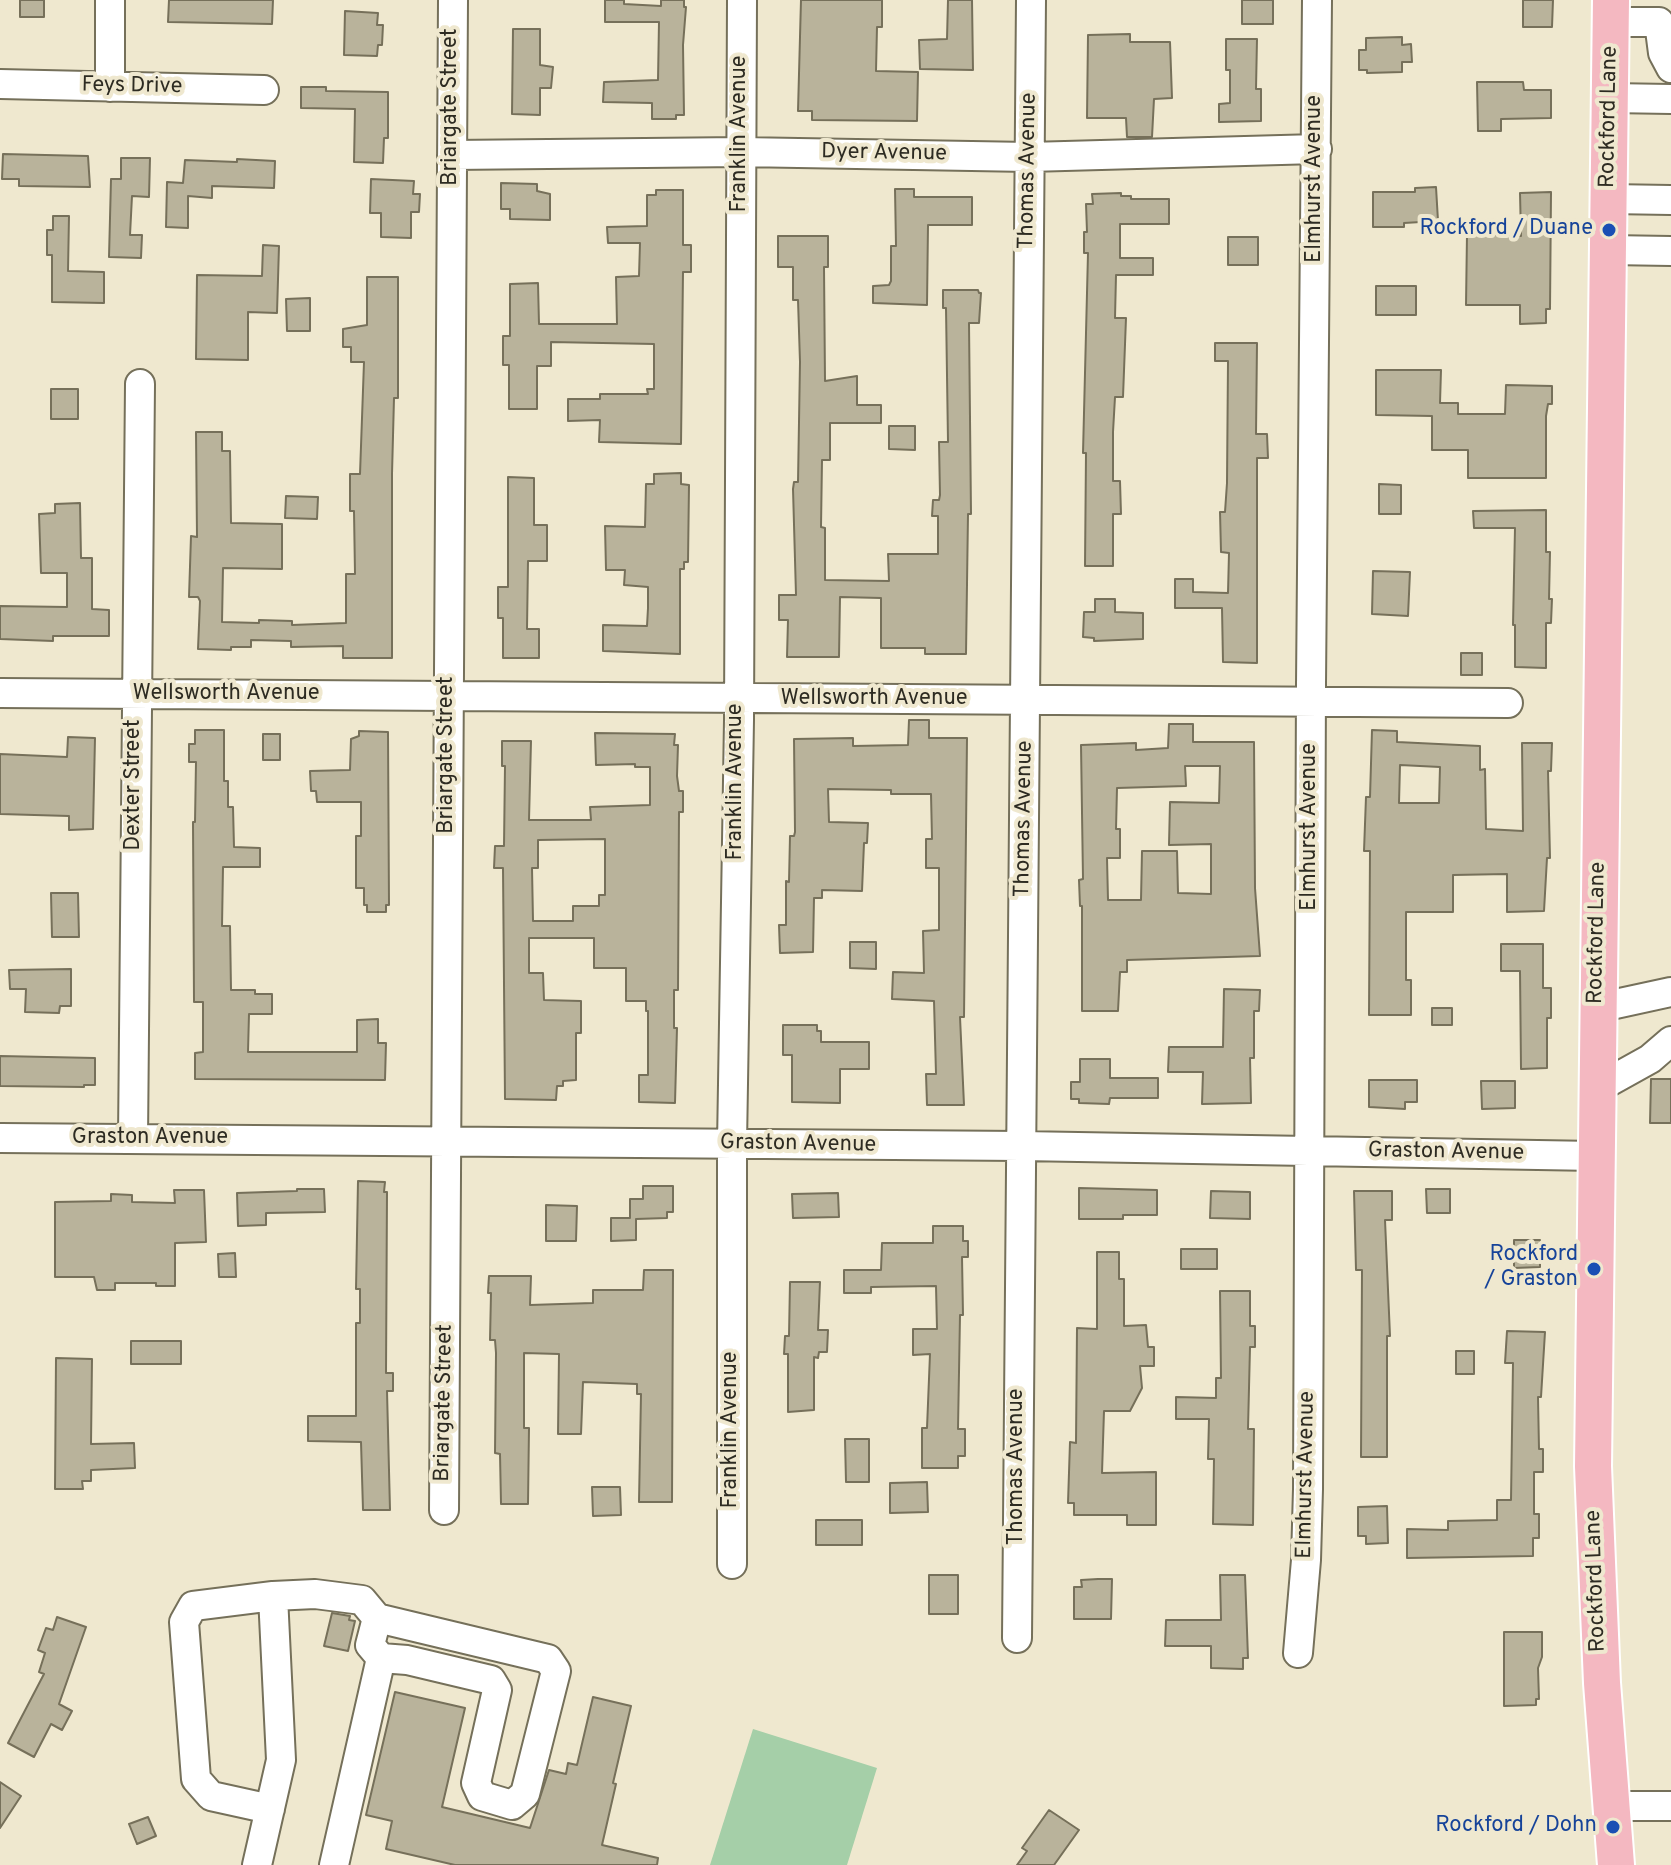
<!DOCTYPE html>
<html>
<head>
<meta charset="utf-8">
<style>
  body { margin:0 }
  canvas { display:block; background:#efe8cf }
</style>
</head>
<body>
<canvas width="1671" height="1865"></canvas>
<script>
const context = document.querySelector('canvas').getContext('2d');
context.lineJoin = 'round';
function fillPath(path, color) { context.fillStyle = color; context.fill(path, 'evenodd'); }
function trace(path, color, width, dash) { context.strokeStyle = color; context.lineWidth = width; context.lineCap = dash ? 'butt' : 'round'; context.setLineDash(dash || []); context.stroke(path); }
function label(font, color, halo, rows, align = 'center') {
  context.font = font + ' Overpass,sans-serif'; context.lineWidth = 8; context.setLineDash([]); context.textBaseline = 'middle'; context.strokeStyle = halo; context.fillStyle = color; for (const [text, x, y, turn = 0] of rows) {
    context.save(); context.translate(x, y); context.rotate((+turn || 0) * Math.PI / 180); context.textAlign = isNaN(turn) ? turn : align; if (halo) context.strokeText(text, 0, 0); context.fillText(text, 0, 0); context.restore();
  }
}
const green = new Path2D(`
  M753,1729L877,1768L847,1865H710Z`);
const building = new Path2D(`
  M20,0H44V17H20Z
  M169,0H273L272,24L168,22Z
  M605,0H624V4L661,6V0H684V7H686L683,45L684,115H676V119H652V103L603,102L604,82L658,80L659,22H605Z
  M801,0H882V27H877L876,71L918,72L917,121L812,120V111H798Z
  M948,0H972L973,70L920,69L919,40L947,39Z
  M1242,0H1273V24H1242Z
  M1523,0H1553L1552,27H1523Z
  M345,11L378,13L377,25H383L382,45H378L377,56L344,55Z
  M513,29H540V65L553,67L551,88H540V115L512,114Z
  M1130,34V42H1170L1172,98L1154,99L1152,137H1127L1126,118H1087L1088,35Z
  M1402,37V45L1411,44L1412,62H1402V72L1367,73V70H1359V50H1366V38Z
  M1226,39H1257L1256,89H1261V121L1219,122V104L1230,103V70H1226Z
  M1477,82H1523L1524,90H1551V118L1501,119V131H1478Z
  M301,87H326V91L388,92V138H384L383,163L354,162L355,109L301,108Z
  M3,154L88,156L90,187L19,186V179H2Z
  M121,158H150L149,197L132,196L130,235H142L141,258L109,257L111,179H121Z
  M237,159L275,161L274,188L212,186V198L188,196V228L166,227L167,182L183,183L185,160L237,162Z
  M371,179L414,181L413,194H420L419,212H411V238L381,237V213H370Z
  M501,183L537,184V191L550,194V220L510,219V209H501Z
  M1436,187L1438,221L1404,223V227H1373V192H1415V188Z
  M895,189H914V197H972V225H928L927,305L873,303V286L889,285L891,281V246H896Z
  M656,190H683V245H691V272H683L681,444L599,442L600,420L568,421V399H600V394H648L647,389H654V344L551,342V366H537V409H509V365H503V336H510V284L538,283L539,324H617L616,277L639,276L640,243H608L607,227L647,226V195H656Z
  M1551,192L1550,309H1546V323L1520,324V305H1466L1467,234L1521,236L1520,193Z
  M1121,193V196H1131V199H1169V224H1120V258H1153V275H1116L1115,318H1126L1123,397H1115L1113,432V481H1120L1121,514H1113V566H1085L1086,453H1083L1088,253H1084V232H1087L1086,204H1093L1092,194Z
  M53,216H69L68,271L104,272V303L52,302V255H47V230H53Z
  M778,236H828V267H824L825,381L857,376V405H881V423H830V460H822L821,527L825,528V580L889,581L888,554H938V516H932L933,500H939L940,495L939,442H948L946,308H943V290H978L979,293H981L979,323H969L971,514H968L966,654H925V648H881V598L840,597L839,657H787L788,620H779V595H796L793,489L794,482H798L800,362L798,300H793V267H778Z
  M1228,237H1258V265H1228Z
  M263,245L279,246L277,313L248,312V360L196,359L197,275L262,276Z
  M367,277H398V398H394L392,474V658H343V646L291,647V641L251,640V647H231V650L198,649L200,601L198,597H189L191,536L197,537L196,432H222V451H230L231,523L282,524V569L223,568L222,622L259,623V620L292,621V625L346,623V574H355L354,511H350V474H360L364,362H351V347H343V329L367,325Z
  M1376,286H1416V315H1376Z
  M310,298V331H287L286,299Z
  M1215,343H1257L1256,434H1267L1268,458H1257V663L1223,662L1222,608H1175V579H1193V592L1228,593L1229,553L1221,552L1220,512H1225L1227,483L1228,361H1215Z
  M1376,370H1441L1440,403H1458V414H1505L1506,385L1552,386V404H1548L1546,416V478H1468V450H1432V416L1376,415Z
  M51,389H78V419H51Z
  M889,426H915V450L889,449Z
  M681,473V484L689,485L688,562H684V569H680V654L603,651V625L647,626L648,608V587L624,585L625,570H606L605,526L645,527L646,484H654V474Z
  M508,477L534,478V525H547V561H528L527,629H539V658H503V618H498V587H508Z
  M1379,484L1401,485V514H1379Z
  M286,496L318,497L317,519L285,518Z
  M80,503L81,558H92V609L109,610V636H53V641L0,639V606L67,607V573H41L39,514L55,513V504Z
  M1546,510V552H1550L1549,599H1552L1551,623H1546V668L1515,667V625H1513L1515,528H1474L1473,511Z
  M1373,571L1410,572L1408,616L1372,614Z
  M1095,599H1115V612L1143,613V639L1094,641V638L1083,637L1084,612H1095Z
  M1461,653H1482V675H1461Z
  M909,720H929V738H967L964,1017H960L964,1105H927L926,1074H936L934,1001L892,999L893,972L924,973L923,931L939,930V868H926V839H932L931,794H891V790L828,789L829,822L868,823L867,843H864L862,891L822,890V898H814L813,952L780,953L779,925H786V881L789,882L790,836H794L795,832L794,739L853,738V746L908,745Z
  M1169,724H1193V742H1254L1255,888L1260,956L1127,960V972H1120L1118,1011H1082V906H1080L1079,880L1083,879L1081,745L1136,743V750L1168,748ZM1185,766H1220L1219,803L1170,802L1169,845L1211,844V894L1178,893L1177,851H1142L1141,900H1108L1107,858H1120V829H1116L1117,788L1186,786Z
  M195,730H224V781H228V807H233L234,847L260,848V867H223L222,926H230L231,990H255V994H272V1014H249L248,1052H357V1020L378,1019V1043H386L385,1080L195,1079V1053L203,1052V1002H194L193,822H195L196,762H189V744H195Z
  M1372,730L1397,731V742L1480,746V770L1485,769L1486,829L1523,831L1522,743H1552L1551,771H1548L1550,858H1547L1544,911L1507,912V874L1453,875V912H1406V980H1411V1015H1369L1370,851H1364L1366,797H1370ZM1400,765L1440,767L1439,803H1399Z
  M359,731L388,732L389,905H386V912H367V905H364V888H356V836H361V802H317L316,791H311L310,771L350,770L351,739L359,736Z
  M595,733L675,734L674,745H678L677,776L679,791H683V812H679L678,990H674V1028H677L675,1103L639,1102V1075H648V1011H646V1001H626V968H594V938H529V973H543L544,1000L581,1001V1033H576V1080L563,1081V1086H557L556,1100L505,1099L503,868H494L495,846H504L505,766H502V741H531L529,820H591L590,807L650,805V767H635V764L596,765ZM605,839V895H599V906H573V921H533L532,868H538V840Z
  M263,734H280V760H263Z
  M68,737L95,738L93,829L69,830V816L0,814V754L67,757Z
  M51,893H78L79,937H52Z
  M850,942H876V969L850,968Z
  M1501,944H1543V988H1551V1018H1547V1068L1521,1069L1520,971H1501Z
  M71,969V1006H60L59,1013L25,1012L26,989H10L9,970Z
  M1224,989L1260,990L1259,1011H1254V1058H1250L1251,1103L1202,1104L1203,1072H1168L1169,1047H1223Z
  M1432,1008H1452V1025H1432Z
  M783,1025H817V1031H821V1042H869V1069H840V1103L792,1102V1055H783Z
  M0,1056L95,1058V1085H84V1087L0,1086Z
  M1080,1059H1110V1078H1158V1098H1110L1109,1104L1079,1103V1099H1071V1082H1080Z
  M1651,1079H1671V1123H1650Z
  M1369,1080H1417V1102H1405V1109L1369,1107Z
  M1481,1081H1515V1108L1482,1109Z
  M358,1181L385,1182L384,1192H387L386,1373H393V1391H387L390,1510H363L361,1442L308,1441V1416H356V1323H360V1289H356Z
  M643,1186H673V1212H667V1218L636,1219V1240L611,1241V1218H630V1199H643Z
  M1079,1188L1157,1190V1215H1123V1219H1079Z
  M297,1189H324L325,1212L266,1213V1225L238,1226L237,1193L297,1191Z
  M1426,1189H1450V1213H1427Z
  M174,1190H204L206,1242L175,1243V1286H156V1283H115V1290H97L94,1277H55V1202L111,1201V1194L132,1195V1202L175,1203Z
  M1211,1191L1250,1192V1219L1210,1218Z
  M1354,1191H1392V1220H1385L1390,1336H1387V1457H1361L1362,1270H1356Z
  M838,1193L839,1217L793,1218L792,1194Z
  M546,1205L577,1206L576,1241H546Z
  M933,1226H963V1241H968V1257H962L963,1315H960L958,1429H965V1456H958V1468H922V1428H927L930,1354L913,1355V1329H937L936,1286L871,1287V1293H844V1270H881L882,1243H933Z
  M1514,1240H1540V1267L1514,1268Z
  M1181,1249H1217V1269H1181Z
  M1097,1252H1119V1279H1124V1326L1146,1325L1148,1347H1154V1366H1140L1142,1388L1130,1411H1104L1102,1473L1156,1472V1525H1127V1515H1074V1503H1068L1070,1442L1076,1443L1077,1328L1097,1329Z
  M235,1253L236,1277H219L218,1254Z
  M644,1270H673L672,1502H639L641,1394H637V1384L583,1382L581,1434H558L559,1354L524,1353V1428H529L528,1504H501L500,1454L495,1453L496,1353L495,1340H490L491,1293H488L489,1276H531L530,1305L593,1303V1290H643Z
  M790,1282H820L818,1330H828L827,1352H819L818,1358L814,1357V1410L788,1412V1354H784L785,1336H789Z
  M1220,1291H1250V1326H1255V1347H1250L1248,1429H1254L1253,1525L1213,1524L1214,1459H1208L1209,1419H1176V1397L1216,1398V1378H1221Z
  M1507,1331L1545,1332L1541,1397H1538L1539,1449H1543V1472H1534V1514H1539V1538H1533V1556L1407,1558V1529L1448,1530V1521L1497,1520V1500H1511L1513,1363H1505Z
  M131,1341H181V1364H131Z
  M1456,1351H1474V1374H1456Z
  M56,1358L92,1359L91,1444L134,1443L135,1468L91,1470V1481H82L83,1489H55Z
  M845,1439H869V1482H846Z
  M927,1482L928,1512L890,1513V1483Z
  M592,1487H620L621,1515L593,1516Z
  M1387,1506L1388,1543L1366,1544V1536H1358V1507Z
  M816,1520H862V1545H816Z
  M929,1575H958V1614H929Z
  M1220,1575H1245L1248,1658H1243V1669L1211,1668V1646H1165L1166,1620H1221Z
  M1098,1579H1112L1111,1619H1074V1587H1082L1081,1580Z
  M332,1613L350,1616L349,1620L355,1621L348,1651L324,1646Z
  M57,1617L86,1627L59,1704L72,1711L62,1730L51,1724L34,1757L8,1743L44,1674L39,1672L45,1653L38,1650L46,1628L53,1630Z
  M1504,1632H1542V1657L1538,1668L1539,1699H1536V1705L1504,1706Z
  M395,1692L465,1708L442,1807L530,1828L549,1770L566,1774L568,1763L577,1765L593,1697L631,1706L613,1783L616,1784L602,1845L658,1858L657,1865H455L386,1849L392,1821L366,1815Z
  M0,1782L21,1796L0,1828Z
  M1049,1810L1079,1830L1054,1865H1017L1027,1851L1022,1848Z
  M148,1817L156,1836L137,1844L129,1824Z`);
const minor = new Path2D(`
  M1611,22H1659L1663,53L1671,68
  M0,84L264,90
  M110,87V0
  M1610,98L1671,99
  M452,155L741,152L1029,157L1317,149
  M1609,199L1671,200
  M1609,250L1671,251
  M0,693L1508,703
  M1597,1008L1671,992
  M1596,1089L1650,1059L1671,1041
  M0,1138L1021,1146L1595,1156
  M133,1139L140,384
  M444,1510L453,0
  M732,1564V1144L739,720L742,0
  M273,1596L315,1594L362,1600L377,1618
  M377,1618L548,1659L556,1671L525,1794L512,1805L482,1796L476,1783L497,1690L491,1680L407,1660L381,1658L370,1645Z
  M1017,1638L1031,0
  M1298,1653L1306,1560L1308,1489L1311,684L1317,0
  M1612,1806H1671
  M257,1865L281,1760L273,1596L193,1606L184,1622L196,1779L211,1796L270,1809
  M334,1865L381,1658`);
const major = new Path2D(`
  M1611,0L1593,1466L1602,1683L1616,1865`);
const markers = [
  [1609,230,8,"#1a4fb4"],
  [1594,1269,8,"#1a4fb4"],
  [1613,1827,8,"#1a4fb4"]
];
const streetNames = [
  ["Feys Drive",132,87,1],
  ["Briargate Street",452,107,-90],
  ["Rockford Lane",1610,117,-89],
  ["Franklin Avenue",741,134,-90],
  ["Dyer Avenue",884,154,1],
  ["Thomas Avenue",1029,171,-89],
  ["Elmhurst Avenue",1316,179,-90],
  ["Wellsworth Avenue",226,695],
  ["Wellsworth Avenue",874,700],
  ["Briargate Street",448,755,-90],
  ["Franklin Avenue",737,782,-90],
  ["Dexter Street",135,785,-90],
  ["Thomas Avenue",1025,819,-89],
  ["Elmhurst Avenue",1311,827,-90],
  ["Rockford Lane",1598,933,-89],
  ["Graston Avenue",150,1139],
  ["Graston Avenue",798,1145,1],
  ["Graston Avenue",1446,1153,1],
  ["Briargate Street",445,1403,-89],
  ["Franklin Avenue",732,1430,-90],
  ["Thomas Avenue",1018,1467,-90],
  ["Elmhurst Avenue",1307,1475,-89],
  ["Rockford Lane",1597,1581,-92]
];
const transitNames = [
  ["Rockford / Duane",1593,230],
  ["Rockford",1578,1256],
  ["/ Graston",1578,1281],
  ["Rockford / Dohn",1597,1827]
];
fillPath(green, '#a5cfa8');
fillPath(building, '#b9b39b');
trace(building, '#76705a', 2);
trace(minor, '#75705a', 32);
trace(major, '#fff', 40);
trace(minor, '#fff', 28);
trace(major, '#f4b8c1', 36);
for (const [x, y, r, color] of markers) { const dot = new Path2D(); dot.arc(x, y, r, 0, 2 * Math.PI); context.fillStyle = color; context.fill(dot); trace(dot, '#efe8cf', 3); }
label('22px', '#2d2b22', '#efe8cf', streetNames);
label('22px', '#164399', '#efe8cf', transitNames, 'right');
</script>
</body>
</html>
